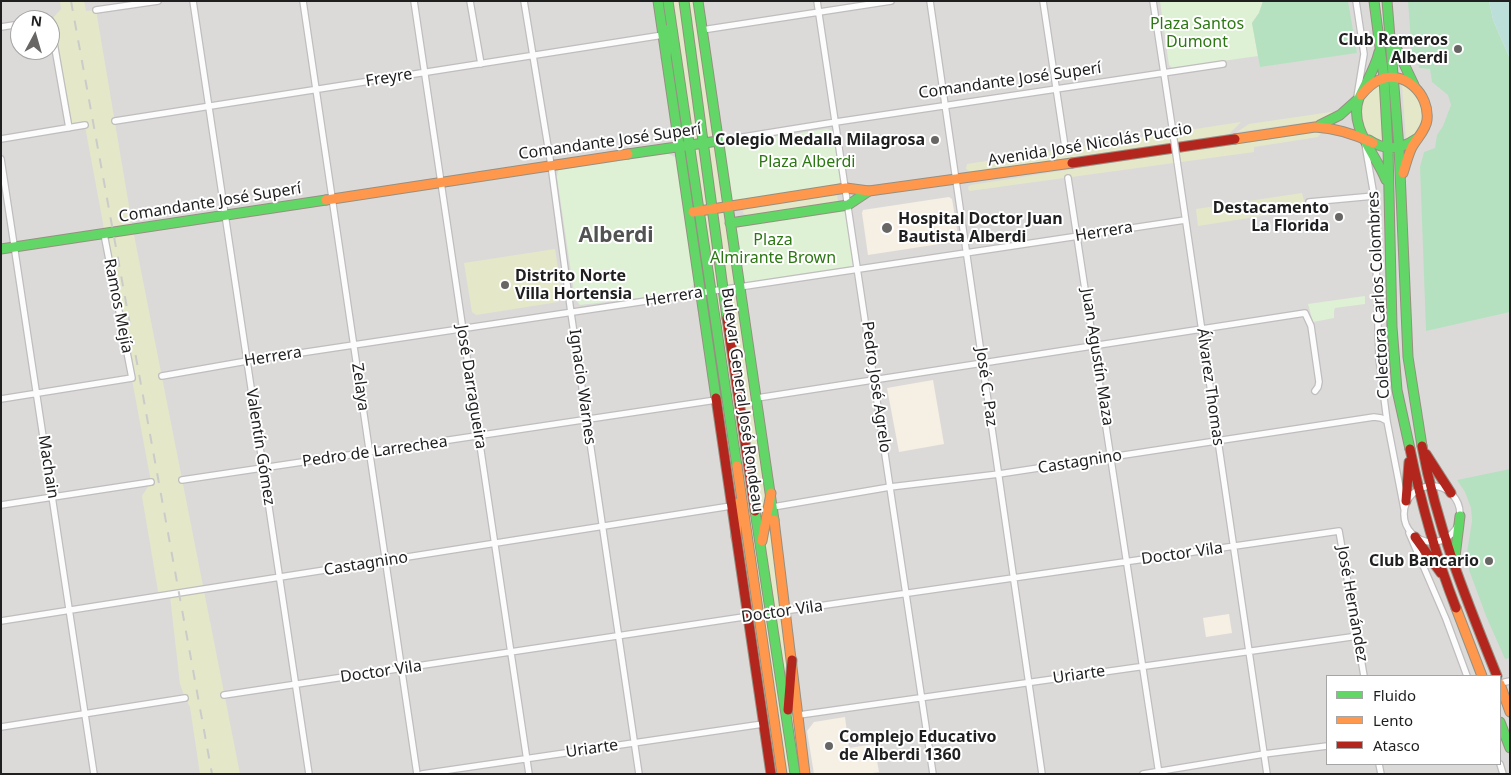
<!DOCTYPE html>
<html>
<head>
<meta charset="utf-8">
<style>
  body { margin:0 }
  #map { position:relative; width:1511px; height:775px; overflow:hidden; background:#edeae8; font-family:"Noto Sans",sans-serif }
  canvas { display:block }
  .frame { position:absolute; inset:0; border:2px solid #1f1f1f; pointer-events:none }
  .legend { position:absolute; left:1326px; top:675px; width:175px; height:90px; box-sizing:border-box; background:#fff; border:1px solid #a5a5a5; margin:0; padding:6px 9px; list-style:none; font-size:15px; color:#1f1f1f }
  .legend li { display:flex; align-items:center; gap:10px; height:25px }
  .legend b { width:25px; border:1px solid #a5a5a5 }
  .north { position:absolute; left:10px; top:10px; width:50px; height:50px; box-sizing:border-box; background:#fff; border:1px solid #a5a5a5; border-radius:50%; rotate:6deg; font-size:14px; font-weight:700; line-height:20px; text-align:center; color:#1f1f1f }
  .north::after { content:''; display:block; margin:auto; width:18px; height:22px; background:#676665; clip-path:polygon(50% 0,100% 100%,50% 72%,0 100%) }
</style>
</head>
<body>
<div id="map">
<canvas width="1511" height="775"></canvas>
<div class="frame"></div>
<ul class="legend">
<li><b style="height:6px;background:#63d668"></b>Fluido</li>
<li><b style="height:6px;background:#ff974d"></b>Lento</li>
<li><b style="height:6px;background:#b3261e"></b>Atasco</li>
</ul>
<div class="north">N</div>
</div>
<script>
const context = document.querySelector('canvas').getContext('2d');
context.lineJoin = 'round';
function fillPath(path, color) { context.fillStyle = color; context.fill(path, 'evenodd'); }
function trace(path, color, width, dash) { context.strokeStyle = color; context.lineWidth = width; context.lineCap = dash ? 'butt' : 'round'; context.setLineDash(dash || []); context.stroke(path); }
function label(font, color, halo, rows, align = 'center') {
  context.font = font + ' "Noto Sans",sans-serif'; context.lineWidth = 4; context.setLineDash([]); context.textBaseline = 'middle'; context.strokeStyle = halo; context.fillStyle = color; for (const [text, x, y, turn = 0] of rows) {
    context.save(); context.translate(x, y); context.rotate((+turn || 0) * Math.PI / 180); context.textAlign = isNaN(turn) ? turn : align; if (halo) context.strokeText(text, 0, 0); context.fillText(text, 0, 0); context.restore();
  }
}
const residential = new Path2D(`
  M1,1H1489L1493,20L1510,59V774H1ZM20,20H50V50H20ZM1327,676H1500V764H1327Z`);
const education = new Path2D(`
  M949,197L952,199L959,241L868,255L862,213L863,210Z
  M933,380L944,444L899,452L887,388Z
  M1229,614L1232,633L1206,637L1203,618Z
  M845,717L849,748L874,744L879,772L866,774H814L807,731L814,722Z`);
const religious = new Path2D(`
  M927,120L933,160L859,172L853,132Z
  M1365,304L1366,314L1334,318V311L1335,308Z
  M1440,597L1449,601L1477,676H1471Z`);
const grass = new Path2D(`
  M60,1H84L86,11L96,10L133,230L240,774H200L190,707L185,698L180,684L170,596L159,597L142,496L151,482L85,126L69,128L51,20L61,9Z
  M658,1H698L728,207L805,774H771Z
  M1402,84C1428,93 1432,127 1406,140Z
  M1379,85L1382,142C1353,130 1353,100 1379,85Z
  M1331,112H1337L1315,121L1237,132L1249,124Z
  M1241,122L1229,134L971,172L966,169L967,164Z
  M1311,132H1322L1318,137L1254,147V152L969,191L968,187L971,185Z
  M1302,193L1306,209L1198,226L1196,209Z
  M834,194L837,195L838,202L835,203L748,216L743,213L744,208Z
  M555,249L562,297L558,302L476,315L472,312L464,263Z`);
const park = new Path2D(`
  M1160,1H1263L1259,13L1252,23L1258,56L1172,68L1169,65Z
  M827,129L834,131L841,176L840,182L836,186L736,202L730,199L721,145Z
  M665,153L669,154L677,158L696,275C694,285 692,290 682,293L580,305L575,299L557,177L558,170Z
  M848,205L859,269L740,287L730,223Z
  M1365,296V304L1335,308L1334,311V318L1313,322L1308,304Z`);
const pitch = new Path2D(`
  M1263,1H1348L1357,53L1260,67L1252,23L1259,13Z
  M1408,1H1489L1493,20L1510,59V312L1426,331L1420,167L1424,152L1435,148L1437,135L1443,126L1451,105L1448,95L1432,82L1430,69L1419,68L1418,56H1412Z
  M1510,469V658L1505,659L1486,616L1469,570L1467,552L1472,521L1471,508L1465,492L1457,480Z`);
const water = new Path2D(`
  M1489,1H1510V59L1493,20Z`);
const street = new Path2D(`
  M193,1L309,774
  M303,1L417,774
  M414,1L529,774
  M470,1L481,64
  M524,1L551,165L571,313L639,774
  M817,1L933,774
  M930,1L1042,774
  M1043,1L1065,147
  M1153,1L1173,133
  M1356,1L1364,54L1357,97
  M96,10L158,1
  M50,20L69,128
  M1,27L20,24
  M702,30L891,1
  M115,121L663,35
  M1,139L85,125
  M718,141L836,122L1223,64
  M1365,144L1374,196L1379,359L1387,421L1404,509
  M1,159L94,774
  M1177,161L1267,774
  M1068,178L1159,774
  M1309,202L1374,196
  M162,376L247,361L1185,220
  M757,398L1305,313L1311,326L1319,382L1318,387L1315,391
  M1,399L132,378L104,234
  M182,480L716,400
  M1404 514a28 28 0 1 1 56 0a28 28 0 1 1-56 0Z
  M1,505L151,482
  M773,507L890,487L999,474L1374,417L1381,418L1387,421
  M1409,533L1446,619L1467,676
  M1,621L731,506
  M1500,683L1510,681
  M224,695L770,613L1339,531L1364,676
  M799,715L1358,636
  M1,727L185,698
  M1379,764L1381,774
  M1500,764L1503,774
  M422,774L763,724
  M1143,774L1264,754L1327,746`);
const fast = new Path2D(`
  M658,1L716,398
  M668,1L737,466
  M684,1L727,318
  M698,1L774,520
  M1374,1L1384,78L1388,149L1392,327L1397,390L1410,449
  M1387,1L1399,148L1408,357L1422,446
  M1394,43L1414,85
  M1379,52C1375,69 1366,82 1359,98C1348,127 1376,154 1386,180
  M666,57L669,29
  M1320,125L1340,115L1358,99
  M1369,140C1385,151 1400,150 1416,139
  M628,154L718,141
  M730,223L848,205L869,191
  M1,249L326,200
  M755,511L795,774
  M1454,565L1460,516
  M1500,722L1510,748`);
const slow = new Path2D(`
  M1361,95C1366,89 1372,83 1379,80C1404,69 1430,94 1427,120C1426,130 1417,138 1412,147C1408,155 1406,164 1403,173
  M1235,139L1315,127C1336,128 1354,134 1373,143
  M326,200L628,154
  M693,212L846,188L869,191L1072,163
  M737,466L782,774
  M774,520L805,774
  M736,537L738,503
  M762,541L771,493
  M1456,608L1482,676
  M1500,684L1510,712`);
const jam = new Path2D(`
  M1072,163L1235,139
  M727,318L755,511
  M716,398L771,774
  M1422,446C1437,528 1466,599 1497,676
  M1410,449C1421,503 1436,557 1456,608
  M1426,454L1451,493
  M1406,501L1409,462
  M1415,537L1441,573
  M788,710L792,660`);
const rail = new Path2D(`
  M71,1L212,774`);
const streetBridge = new Path2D(`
  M1173,133L1177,161`);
const markers = [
  [1458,49,5,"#676665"],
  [935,140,5,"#676665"],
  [1339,217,5,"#676665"],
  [887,228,6,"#676665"],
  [505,285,5,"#676665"],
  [1489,561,5,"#676665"],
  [829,746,5,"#676665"]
];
const parkNames = [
  ["Plaza Santos",1197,24],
  ["Dumont",1197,42],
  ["Plaza Alberdi",807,162],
  ["Plaza",773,240],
  ["Almirante Brown",773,258]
];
const poiNames = [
  ["Club Remeros",1448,40],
  ["Alberdi",1448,58],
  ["Colegio Medalla Milagrosa",925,140],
  ["Destacamento",1329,208],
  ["La Florida",1329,226],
  ["Hospital Doctor Juan",898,219,"left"],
  ["Bautista Alberdi",898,237,"left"],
  ["Distrito Norte",515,276,"left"],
  ["Villa Hortensia",515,294,"left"],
  ["Club Bancario",1479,561],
  ["Complejo Educativo",839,737,"left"],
  ["de Alberdi 1360",839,755,"left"]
];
const streetNames = [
  ["Freyre",389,78,-9],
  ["Comandante José Superí",1010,81,-8],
  ["Comandante José Superí",610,142,-8],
  ["Avenida José Nicolás Puccio",1090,145,-9],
  ["Comandante José Superí",210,203,-9],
  ["Herrera",1104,232,-9],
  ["Colectora Carlos Colombres",1379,295,-93],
  ["Herrera",674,297,-9],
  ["Ramos Mejía",118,306,79],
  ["Herrera",273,357,-9],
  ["Juan Agustín Maza",1097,357,81],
  ["Zelaya",360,387,82],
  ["José Darragueira",471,387,81],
  ["Ignacio Warnes",582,387,82],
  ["Pedro José Agrelo",876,387,82],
  ["José C. Paz",986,387,82],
  ["Álvarez Thomas",1210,387,82],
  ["Bulevar General José Rondeau",742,400,82],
  ["Valentín Gómez",260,447,81],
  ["Pedro de Larrechea",375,452,-8],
  ["Castagnino",1080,462,-9],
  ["Machain",48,467,81],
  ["Doctor Vila",1182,554,-8],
  ["Castagnino",366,564,-9],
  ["José Hernández",1352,604,80],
  ["Doctor Vila",782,612,-8],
  ["Doctor Vila",381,672,-8],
  ["Uriarte",1079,675,-8],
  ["Uriarte",592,749,-8]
];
const districtNames = [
  ["Alberdi",616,236]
];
fillPath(residential, '#dcdad9');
fillPath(education, '#f6efe4');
fillPath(religious, '#dbdad9');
fillPath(grass, '#e4e8c9');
fillPath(park, '#def1d5');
fillPath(pitch, '#b6e1c0');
fillPath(water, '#bddfda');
trace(street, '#bfbdbd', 8);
trace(fast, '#969081', 11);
trace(slow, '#969081', 11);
trace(jam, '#969081', 11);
trace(street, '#fcfcfc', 5.5);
trace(fast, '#63d668', 9);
trace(slow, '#ff974d', 9);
trace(jam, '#b3261e', 9);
trace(rail, '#cbcbca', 2, [10, 10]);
trace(streetBridge, '#bfbdbd', 8, []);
trace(streetBridge, '#fcfcfc', 5.5);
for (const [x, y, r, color] of markers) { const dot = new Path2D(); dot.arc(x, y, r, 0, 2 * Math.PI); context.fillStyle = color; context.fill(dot); trace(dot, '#fff', 2); }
label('16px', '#2c7713', '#fff', parkNames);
label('bold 16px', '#1f1f1f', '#fff', poiNames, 'right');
label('16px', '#1f1f1f', '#fff', streetNames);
label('bold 21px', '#525252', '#fff', districtNames);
</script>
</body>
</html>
